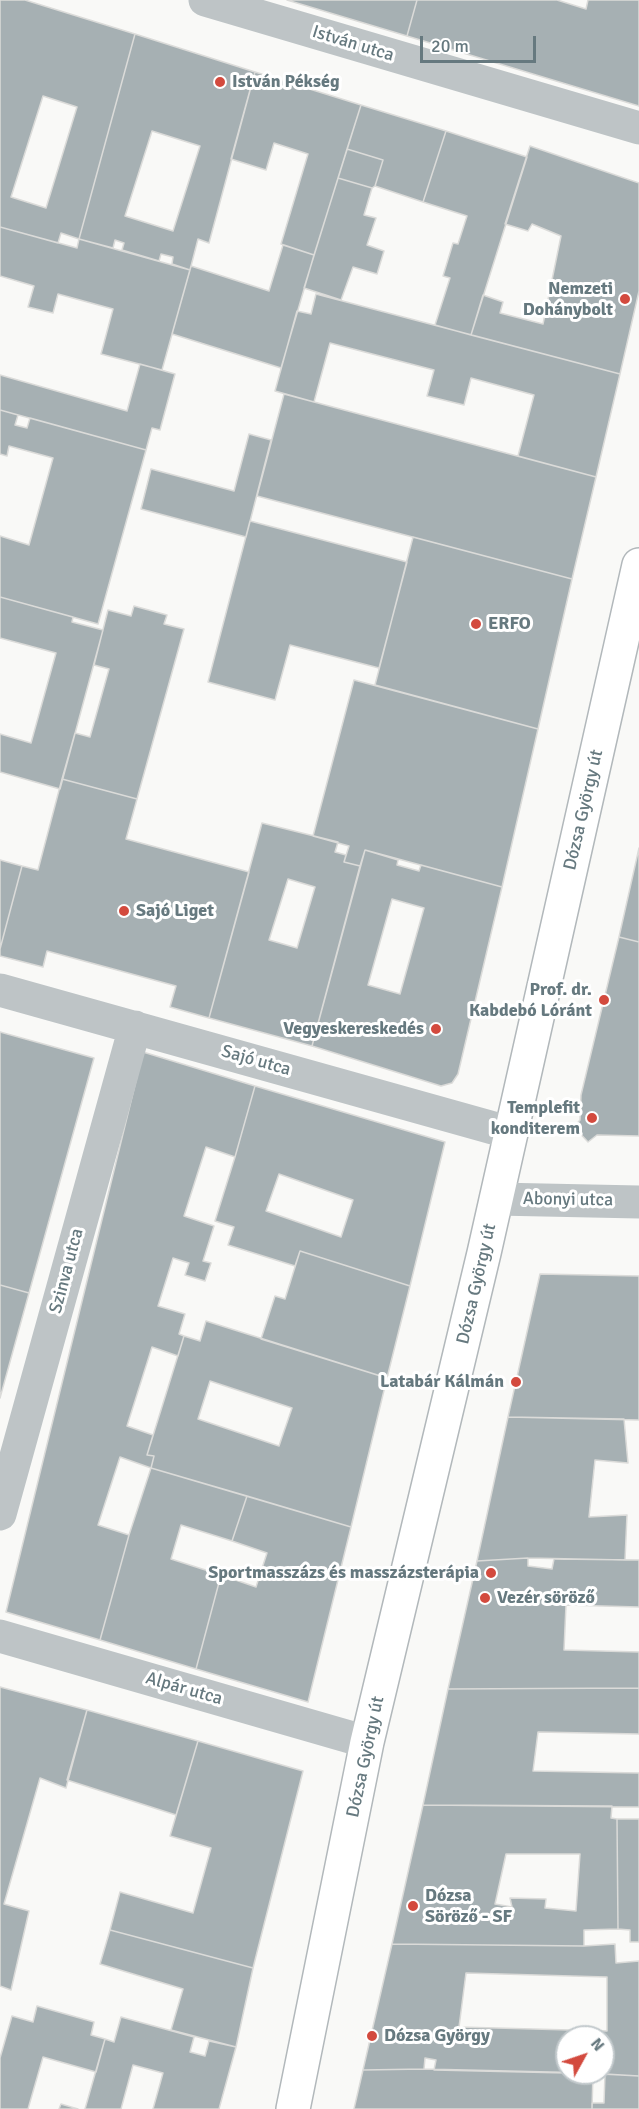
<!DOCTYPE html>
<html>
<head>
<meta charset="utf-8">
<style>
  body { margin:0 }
  #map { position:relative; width:639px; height:2109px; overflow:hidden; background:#f9f9f7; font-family:Signika,sans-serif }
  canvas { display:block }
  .north { position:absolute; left:555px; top:2025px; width:60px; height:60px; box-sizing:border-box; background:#fff; border:2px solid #c2c9cc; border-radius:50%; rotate:50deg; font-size:16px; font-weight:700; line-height:24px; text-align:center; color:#66797f }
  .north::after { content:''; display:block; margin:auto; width:21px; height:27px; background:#d34a3e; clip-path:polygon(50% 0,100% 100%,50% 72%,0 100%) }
  .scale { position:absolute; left:420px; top:36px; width:116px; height:27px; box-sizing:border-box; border:3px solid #66797f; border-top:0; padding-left:8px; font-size:18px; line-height:21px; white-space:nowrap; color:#66797f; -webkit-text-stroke:4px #fff; paint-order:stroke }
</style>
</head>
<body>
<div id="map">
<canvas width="639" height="2109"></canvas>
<div class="north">N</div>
<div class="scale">20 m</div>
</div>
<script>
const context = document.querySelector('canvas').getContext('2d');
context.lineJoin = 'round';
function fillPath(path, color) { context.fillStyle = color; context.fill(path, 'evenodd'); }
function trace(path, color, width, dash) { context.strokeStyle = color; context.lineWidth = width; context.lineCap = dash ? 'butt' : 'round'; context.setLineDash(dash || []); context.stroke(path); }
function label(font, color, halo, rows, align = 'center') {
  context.font = font + ' Signika,sans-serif'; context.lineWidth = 6; context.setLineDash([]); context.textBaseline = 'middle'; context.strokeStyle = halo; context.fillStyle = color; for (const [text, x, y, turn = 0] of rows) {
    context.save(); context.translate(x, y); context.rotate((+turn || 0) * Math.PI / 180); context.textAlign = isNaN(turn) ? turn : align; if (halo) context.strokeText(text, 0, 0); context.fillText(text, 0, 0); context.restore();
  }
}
const building = new Path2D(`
  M0,0H25L135,34L79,239L61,233L58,243L0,227ZM43,96L77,107L46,208L11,197Z
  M287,0H417L407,36Z
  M417,0H557L586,9L588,0H639V106L407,36Z
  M135,34L255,72L209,243L198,239L190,270L172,264L173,257L161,254L159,261L122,250L124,243L115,240L113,248L79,239ZM152,131L200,146L173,231L125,216Z
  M255,72L361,105L314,255L281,244L308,154L274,143L266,170L231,159Z
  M361,105L446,131L423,202L375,186L383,160L347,149Z
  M446,131L527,157L471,335L435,325L450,278L443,276L453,243L458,244L467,216L423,202Z
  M530,146L639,183V291L620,374L471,335L483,295L503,302L500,313L543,324L561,236L532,224L528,231L505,224Z
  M347,149L383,160L375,186L372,188L338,178Z
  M338,178L372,188L364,215L376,218L367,245L384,251L377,274L353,267L341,300L304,288Z
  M0,227L77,248L79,239L190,270L162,370L101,354L113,309L58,294L53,313L28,307L34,286L0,276Z
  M283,245L314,255L281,368L172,334L191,266L269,291Z
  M316,294L620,374L596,477L518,456L534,395L471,378L464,405L427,396L434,370L330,343L314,402L275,391L297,311L311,314Z
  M140,364L175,374L160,430L152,428L146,450L0,410V375L127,411Z
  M284,394L596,477L572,579L257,496Z
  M0,410L18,415L15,425L27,428L30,418L146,450L98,624L0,597V536L29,545L53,458L9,446L7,456L0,454Z
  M249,434L271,440L246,537L141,509L151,469L234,491Z
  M250,521L407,562L379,668L290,645L275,700L208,682Z
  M413,537L572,579L538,729L375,685Z
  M0,597L73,617L72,622L103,630L60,789L0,772V734L31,743L56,653L0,638Z
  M134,606L167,615L164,624L184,629L137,799L62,779L75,733L90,737L109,669L94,665L108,610L131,616Z
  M354,680L538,729L502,887L365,850L360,866L344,862L349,846L313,836Z
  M62,779L137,799L126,839L249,872L209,1018L170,1007L176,986L47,951L43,967L0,956V949L22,866L38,870Z
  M262,823L338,842L335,852L346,855L344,862L360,866L312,1046L209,1018ZM288,879L315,887L297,948L269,940Z
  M639,848V942L619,937Z
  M365,850L398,860L397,865L419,871L421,865L502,887L458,1074L452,1083L441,1086L312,1046ZM392,899L424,908L400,994L368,985Z
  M0,860L22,866L0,949Z
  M619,937L639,942V1136L597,1135L588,1142L574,1127L580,1120L581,1095Z
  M0,1032L94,1058L29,1293L0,1285Z
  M143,1052L255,1086L235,1157L206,1147L184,1216L214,1226L203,1261L211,1263L205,1281L185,1275L189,1263L173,1258L158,1306L185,1314L179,1334L184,1336L178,1356L152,1347L127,1426L153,1435L147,1455L154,1456L151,1468L120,1457L98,1525L129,1535L100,1640L6,1612Z
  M255,1086L445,1142L410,1286L300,1251L295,1266L228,1245L234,1227L215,1221L235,1157ZM279,1174L353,1200L341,1237L266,1211Z
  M300,1251L410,1286L387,1378L261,1339L275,1296L285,1299Z
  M540,1274L639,1276V1420L508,1417Z
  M0,1285L29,1293L0,1398Z
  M206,1321L387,1378L351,1527L151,1468L154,1456L147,1455L184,1336L200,1341ZM210,1381L292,1408L279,1446L198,1419Z
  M508,1417L624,1419L628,1463L595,1460L589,1517L627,1515L625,1560L528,1558L477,1561Z
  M151,1468L247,1496L232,1541L181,1525L171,1559L221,1575L196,1669L100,1640L129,1535Z
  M247,1496L351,1527L308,1702L196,1669L221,1575L256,1587L267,1553L232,1541Z
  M528,1558V1566L552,1569L554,1559L639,1560V1607L566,1605L564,1650L639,1652V1688L448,1689L477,1561Z
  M0,1687L87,1710L66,1788L40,1778L4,1904L29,1911L11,1990L0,1986Z
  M639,1688V1734L538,1732L533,1771L639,1773V1807L423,1805L448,1689Z
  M87,1710L198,1741L176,1815L67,1780Z
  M198,1741L303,1771L253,1968L110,1930L120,1892L193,1913L211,1848L170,1836Z
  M423,1805L612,1806L611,1818L617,1819L618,1929L584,1930V1946L392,1944ZM506,1854H580L576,1911L545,1908L546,1899L510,1898L512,1907L495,1904Z
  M617,1819H639V1942H630V1930L618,1929Z
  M110,1930L253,1968L236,2047L171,2030L183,1989L100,1964Z
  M392,1944L584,1946L615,1944L616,1963L639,1961V2076L583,2073H603V2037H567V2073L434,2070L436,2060L425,2058L424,2069L363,2070ZM466,1973L607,1977V2031L459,2027Z
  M37,2006L94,2022L91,2035L105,2039L96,2072L43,2057L28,2109H0V2058L12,2016L33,2022Z
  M121,2017L194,2037L190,2052L205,2056L209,2041L236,2047L219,2109H153L163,2073L133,2065L121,2109H85L105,2039L114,2042Z
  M424,2069L593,2073L592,2109H354L363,2070Z
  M605,2074L639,2076V2109H592V2103H604Z
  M61,2104L78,2109H59Z`);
const minor = new Path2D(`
  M205,0L639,128
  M0,990L511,1133
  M496,1199L639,1202
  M0,1514L135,1027
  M0,1636L367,1742`);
const major = new Path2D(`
  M293,2109L367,1742L484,1253L639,565`);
const markers = [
  [220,82,6,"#d34a3e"],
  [625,299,6,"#d34a3e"],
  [476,624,6,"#d34a3e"],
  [124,911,6,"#d34a3e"],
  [604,1000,6,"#d34a3e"],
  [436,1029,6,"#d34a3e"],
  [592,1118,6,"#d34a3e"],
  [516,1382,6,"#d34a3e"],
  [491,1573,6,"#d34a3e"],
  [485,1598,6,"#d34a3e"],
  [413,1906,6,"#d34a3e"],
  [372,2036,6,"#d34a3e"]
];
const streetNames = [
  ["István utca",353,44,17],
  ["Dózsa György út",584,810,-77],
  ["Sajó utca",256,1061,16],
  ["Abonyi utca",568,1200,1],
  ["Szinva utca",67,1271,-75],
  ["Dózsa György út",477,1284,-77],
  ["Alpár utca",184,1689,16],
  ["Dózsa György út",366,1757,-78]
];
const poiNames = [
  ["István Pékség",232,82],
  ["Nemzeti",613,289,"right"],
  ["Dohánybolt",613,310,"right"],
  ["ERFO",488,624],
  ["Sajó Liget",136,911],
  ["Prof. dr.",592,990,"right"],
  ["Kabdebó Lóránt",592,1011,"right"],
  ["Vegyeskereskedés",424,1029,"right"],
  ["Templefit",580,1108,"right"],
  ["konditerem",580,1129,"right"],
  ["Latabár Kálmán",504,1382,"right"],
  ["Sportmasszázs és masszázsterápia",479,1573,"right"],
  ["Vezér söröző",497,1598],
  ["Dózsa",425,1896],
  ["Söröző - SF",425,1917],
  ["Dózsa György",384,2036]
];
fillPath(building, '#a6b0b3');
trace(building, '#dbdbd9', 1.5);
trace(major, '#b2b8bb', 36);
trace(minor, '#bec4c6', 33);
trace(major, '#fff', 33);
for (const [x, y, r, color] of markers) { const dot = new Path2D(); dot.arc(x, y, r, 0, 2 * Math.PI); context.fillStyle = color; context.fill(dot); trace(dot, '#fff', 2); }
label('18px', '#66797f', '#fff', streetNames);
label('bold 18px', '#66797f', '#fff', poiNames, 'left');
</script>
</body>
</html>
